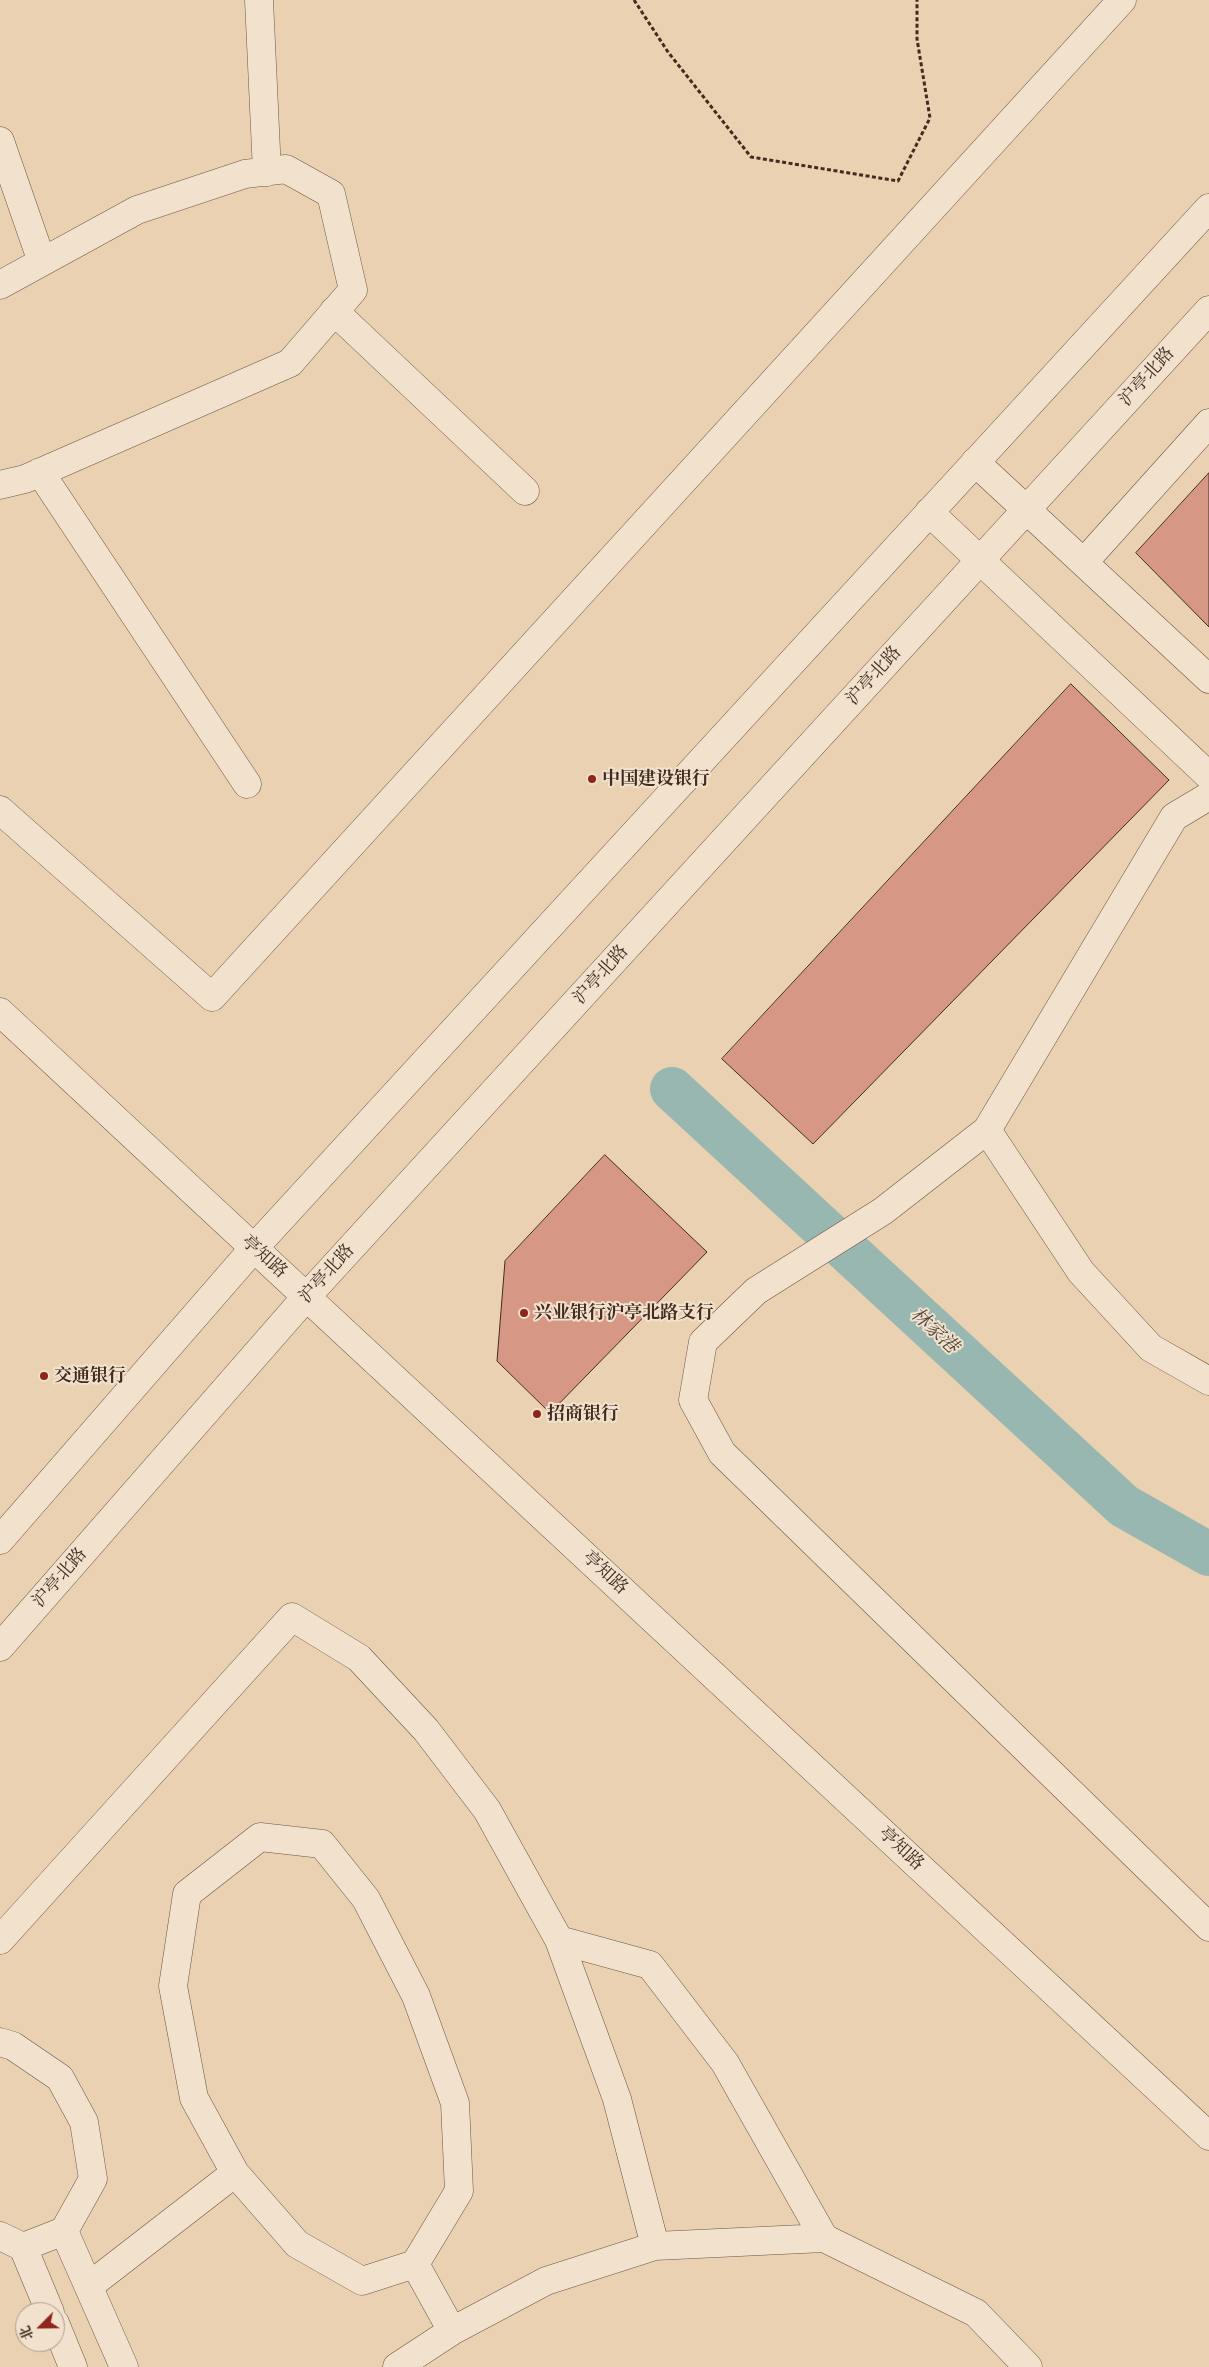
<!DOCTYPE html>
<html>
<head>
<meta charset="utf-8">
<style>
  body { margin:0 }
  #map { position:relative; width:1209px; height:2367px; overflow:hidden; background:#e9d1b2; font-family:"Old Standard TT","Noto Serif SC",serif }
  canvas { display:block }
  .north { position:absolute; left:15px; top:2302px; width:50px; height:50px; box-sizing:border-box; background:#f1e1cd; border:1px solid #ab9987; border-radius:50%; rotate:247deg; font-size:14px; font-weight:700; line-height:20px; text-align:center; color:#422c1e }
  .north::after { content:''; display:block; margin:auto; width:18px; height:22px; background:#8f2418; clip-path:polygon(50% 0,100% 100%,50% 72%,0 100%) }
</style>
</head>
<body>
<div id="map">
<canvas width="1209" height="2367"></canvas>
<div class="north">北</div>
</div>
<script>
const context = document.querySelector('canvas').getContext('2d');
context.lineJoin = 'round';
function trace(path, color, width, dash) { context.strokeStyle = color; context.lineWidth = width; context.lineCap = dash ? 'butt' : 'round'; context.setLineDash(dash || []); context.stroke(path); }
function fillPath(path, color) { context.fillStyle = color; context.fill(path, 'evenodd'); }
function label(font, color, halo, rows, align = 'center') {
  context.font = font + ' "Old Standard TT","Noto Serif SC",serif'; context.lineWidth = 4; context.setLineDash([]); context.textBaseline = 'middle'; context.strokeStyle = halo; context.fillStyle = color; for (const [text, x, y, turn = 0] of rows) {
    context.save(); context.translate(x, y); context.rotate((+turn || 0) * Math.PI / 180); context.textAlign = isNaN(turn) ? turn : align; if (halo) context.strokeText(text, 0, 0); context.fillText(text, 0, 0); context.restore();
  }
}
const canal = new Path2D(`
  M672,1089L1124,1506L1209,1554`);
const building = new Path2D(`
  M1209,473V627L1136,553Z
  M1071,684L1169,780L813,1144L722,1059Z
  M605,1155L707,1252L550,1413L497,1361L505,1261Z`);
const path = new Path2D(`
  M634,0L668,52L751,157L898,181L930,118L917,39V0`);
const minor = new Path2D(`
  M259,0L267,172
  M0,141L42,262
  M0,285L137,210L245,174L286,169L331,194L353,290L290,363L25,479L0,485
  M334,311L525,491
  M975,462L1209,679
  M40,472L247,784
  M929,512L1209,776
  M1093,552L1209,423
  M1209,796L1174,817L987,1130L883,1211L756,1291L703,1342L693,1400L722,1453L1209,1927
  M0,810L212,997L1122,0
  M0,1012L1209,2136
  M987,1130L1081,1272L1151,1348L1209,1381
  M0,1540L254,1248L1209,208
  M0,1647L307,1296L1209,310
  M0,1940L292,1617L359,1658L426,1730L487,1810L559,1940L617,2099L655,2246
  M559,1940L650,1965L725,2063L824,2238
  M0,2042L13,2046L60,2078L84,2122L93,2179L64,2231L23,2247L0,2236
  M64,2231L124,2367
  M23,2247L50,2312
  M415,2264L459,2191L455,2103L416,1996L366,1899L322,1844L260,1837L187,1894L173,1986L194,2098L235,2173L297,2244L362,2281L415,2264L452,2331
  M89,2286L235,2173
  M55,2323L73,2367
  M397,2367L452,2331L546,2281L655,2246L824,2238L976,2313L1028,2367`);
const markers = [
  [592,779,5,"#8f2418"],
  [524,1313,5,"#8f2418"],
  [44,1376,5,"#8f2418"],
  [537,1414,5,"#8f2418"]
];
const streetNames = [
  ["沪亭北路",1147,377,-48],
  ["沪亭北路",874,676,-48],
  ["沪亭北路",601,975,-48],
  ["亭知路",264,1257,42],
  ["沪亭北路",327,1274,-48],
  ["亭知路",605,1573,43],
  ["沪亭北路",60,1578,-49],
  ["亭知路",901,1849,43]
];
const poiNames = [
  ["中国建设银行",602,779],
  ["兴业银行沪亭北路支行",534,1313],
  ["交通银行",54,1376],
  ["招商银行",547,1414]
];
const waterNames = [
  ["林家港",934,1331,43]
];
trace(canal, '#97b7b0', 44);
fillPath(building, '#d69885');
trace(building, '#422c1e', 1);
trace(minor, '#6c5543', 29);
trace(path, '#422c1e', 3, [4, 2.5]);
trace(minor, '#f1e1cd', 28);
for (const [x, y, r, color] of markers) { const dot = new Path2D(); dot.arc(x, y, r, 0, 2 * Math.PI); context.fillStyle = color; context.fill(dot); trace(dot, '#f1e1cd', 2); }
label('18px', '#422c1e', '#f1e1cd', streetNames);
label('bold 18px', '#422c1e', '#f1e1cd', poiNames, 'left');
label('italic 19px', '#53483b', '#f1e1cd', waterNames);
</script>
</body>
</html>
